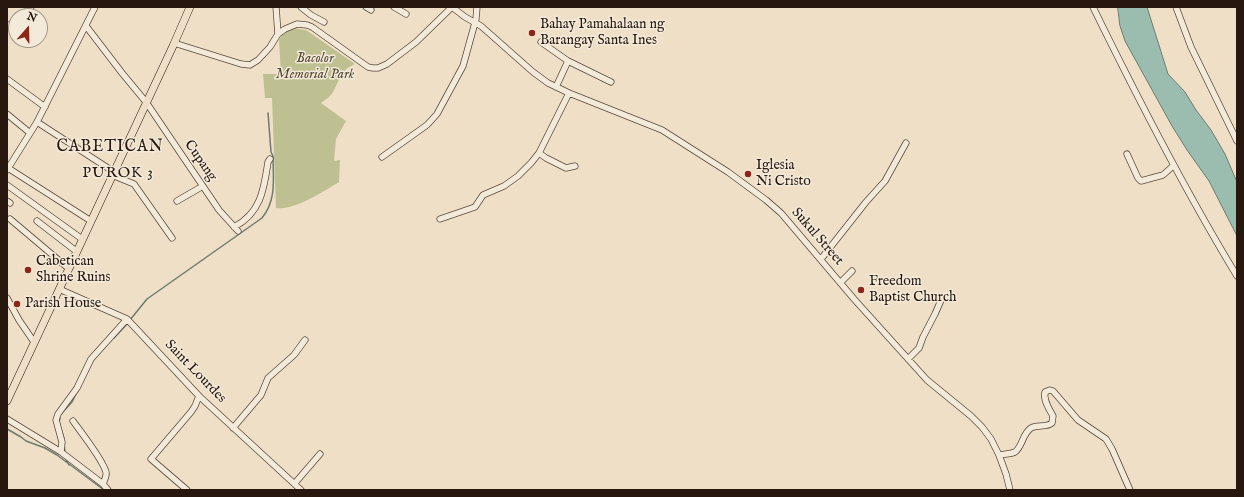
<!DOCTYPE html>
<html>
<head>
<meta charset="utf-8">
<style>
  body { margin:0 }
  #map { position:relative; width:1244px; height:497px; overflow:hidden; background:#eedfc6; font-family:"IM FELL English",serif }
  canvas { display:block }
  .frame { position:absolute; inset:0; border:8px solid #27170e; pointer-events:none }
  .north { position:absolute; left:8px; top:8px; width:40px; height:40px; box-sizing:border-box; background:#f4eada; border:1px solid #a29688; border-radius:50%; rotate:20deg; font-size:11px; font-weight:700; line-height:16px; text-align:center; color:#27170e }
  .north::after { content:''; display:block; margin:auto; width:14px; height:18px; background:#8f2418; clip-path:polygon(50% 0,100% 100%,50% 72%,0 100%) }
</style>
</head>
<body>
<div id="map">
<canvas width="1244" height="497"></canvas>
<div class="frame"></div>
<div class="north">N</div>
</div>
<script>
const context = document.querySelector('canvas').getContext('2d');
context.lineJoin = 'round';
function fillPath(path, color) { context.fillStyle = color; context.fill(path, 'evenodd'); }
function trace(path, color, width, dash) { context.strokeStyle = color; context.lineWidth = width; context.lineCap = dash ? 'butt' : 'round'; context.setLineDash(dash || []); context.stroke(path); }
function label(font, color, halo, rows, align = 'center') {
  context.font = font + ' "IM FELL English",serif'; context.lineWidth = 3; context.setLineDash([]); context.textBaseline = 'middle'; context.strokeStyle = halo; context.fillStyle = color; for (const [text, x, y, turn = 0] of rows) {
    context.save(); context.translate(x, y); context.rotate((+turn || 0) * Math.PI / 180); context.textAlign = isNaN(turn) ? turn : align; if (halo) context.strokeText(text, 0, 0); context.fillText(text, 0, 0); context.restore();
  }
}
const green = new Path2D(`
  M292,28L306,30L355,64C340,70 340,80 333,92C331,96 325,100 321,103L346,121L336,139L334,161L340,160L339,182C324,191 294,211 276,208L272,98H265L263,74H281L279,40L283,34Z`);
const water = new Path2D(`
  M1118,7H1147L1168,74L1185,92L1196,110L1211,130L1225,154L1237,182V236L1209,181L1187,150L1172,126L1125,41L1120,26Z`);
const stream = new Path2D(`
  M130,320L147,299L262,218C277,200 273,178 273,156L271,152L268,113
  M114,338L128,323
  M61,414L72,402L78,390
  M60,418L59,423L64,439
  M7,429L21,437L26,441L45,448L57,455L104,490
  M64,443L65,453
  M66,459L69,465`);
const minor = new Path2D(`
  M276,7L278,34
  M301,7L311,15L324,22
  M366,7L371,10
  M394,7L406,14
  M452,7L465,17L481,26L533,72L548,83L569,93L662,130L728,172L766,200L781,213L854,299L927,380L971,416L982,427L991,439L999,455L1006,474L1010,490
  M1093,7C1138,99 1184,189 1237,276
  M1176,7L1191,47L1237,141
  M21,16L31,7
  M86,26L122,73L146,102L219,210L238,231
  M7,27L16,20
  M541,42L568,61L611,82
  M174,43L241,64L250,65L258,60L270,47L278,34L285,29L297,24L307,25L312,27L368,67L373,68H378L387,64L416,42L452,7
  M7,79L45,107
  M556,87L568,61
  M7,114L30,133
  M37,122L114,172
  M539,153L546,158L566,168L575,166
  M1127,154L1138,178L1141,181L1163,175L1173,166
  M382,157L427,125L437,114L463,66L476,19L477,7
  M8,168L91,221
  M7,170L37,122L95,7
  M112,175L134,184L172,238
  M7,185L82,239
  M7,201L10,203
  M177,201L203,186
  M10,219L68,268
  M440,219L475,207L483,195L504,186L518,176L531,163L539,153L569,93
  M37,221L76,251
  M234,227C261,213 264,189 268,162L270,159
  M821,259L866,202L885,181L906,143
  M841,282L852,271
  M59,289L127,319L199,396L301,490
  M7,298L19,320L34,342
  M908,359L919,348L923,337L935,314L942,298
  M7,419L61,452L103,484C104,481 107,476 106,472C103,460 81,432 73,421
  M233,428L261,395L268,378L294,355L305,340
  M61,452L62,442L56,420L58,414L77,388L91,359L127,319
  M999,455C1004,454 1011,454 1015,452C1023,446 1022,434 1031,428C1037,424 1046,428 1052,423L1053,416C1049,409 1043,400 1045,392L1050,390L1053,391L1078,420L1106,439L1112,449L1130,490
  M295,483L320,454
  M103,484L108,490
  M187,490L151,459L191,412L195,406L199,396`);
const major = new Path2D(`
  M7,401L173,46L190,7`);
const markers = [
  [532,33,4,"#8f2418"],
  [748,174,4,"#8f2418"],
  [28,270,4,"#8f2418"],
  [861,290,4,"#8f2418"],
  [17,304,4,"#8f2418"]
];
const poiNames = [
  ["Bahay Pamahalaan ng",540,25],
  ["Barangay Santa Ines",540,41],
  ["Iglesia",756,166],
  ["Ni Cristo",756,182],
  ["Cabetican",36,262],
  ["Shrine Ruins",36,278],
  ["Freedom",869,282],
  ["Baptist Church",869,298],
  ["Parish House",25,304]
];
const parkNames = [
  ["Bacolor",315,59],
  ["Memorial Park",315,75]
];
const streetNames = [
  ["Cupang",200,161,55],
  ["Sukul Street",817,237,49],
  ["Saint Lourdes",195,372,46]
];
const neighbourhoodNames = [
  ["PUROK 3",118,174]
];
const quarterNames = [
  ["CABETICAN",110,148]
];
fillPath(green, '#bec091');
fillPath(water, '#9bbdaf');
trace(water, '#6d7b6f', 1);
trace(stream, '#6d7b6f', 1.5);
trace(minor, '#59493c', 7);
trace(major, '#27170e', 8);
trace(minor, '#f4eada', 5.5);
trace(major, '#eedfc6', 7);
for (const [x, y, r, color] of markers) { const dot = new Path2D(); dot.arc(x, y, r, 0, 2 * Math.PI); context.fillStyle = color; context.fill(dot); trace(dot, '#f4eada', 1.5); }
label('14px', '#27170e', '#f4eada', poiNames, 'left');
label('italic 14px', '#544a35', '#f4eada', parkNames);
label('14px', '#27170e', '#f4eada', streetNames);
context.letterSpacing = '1px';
label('15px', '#27170e', '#f4eada', neighbourhoodNames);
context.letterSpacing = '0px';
context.letterSpacing = '1px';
label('16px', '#27170e', '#f4eada', quarterNames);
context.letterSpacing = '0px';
</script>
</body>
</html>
